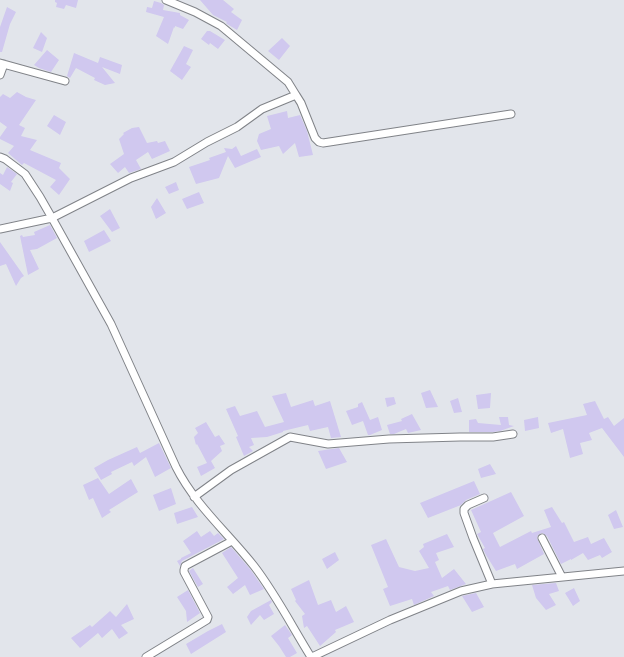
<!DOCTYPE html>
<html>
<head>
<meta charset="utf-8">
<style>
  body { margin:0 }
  canvas { display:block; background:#e2e5eb }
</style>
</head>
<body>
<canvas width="624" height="657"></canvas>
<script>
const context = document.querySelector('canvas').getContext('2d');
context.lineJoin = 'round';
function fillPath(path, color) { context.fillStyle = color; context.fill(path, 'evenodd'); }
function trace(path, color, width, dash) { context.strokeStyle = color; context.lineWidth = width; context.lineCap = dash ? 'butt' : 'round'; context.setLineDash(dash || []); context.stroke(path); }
const building = new Path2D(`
  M55,0H78L76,8L66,5L64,9L56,7L57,3L55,2Z
  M200,0H223L234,9L231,12L242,20L237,30L227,24L226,23L227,22L213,15Z
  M154,1L161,3L164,5L163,10L180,13V15L189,20L183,29L175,26V28L174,27L168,44L156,36L164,17L146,12L147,7L152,8Z
  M7,7L16,12L10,24L2,52H0V27Z
  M207,31H210L225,40L218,49L210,43L209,45L201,39Z
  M41,32L47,38L42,52L33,48Z
  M282,38L290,46L279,60L268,51Z
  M184,46L193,50L186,64L191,67L182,80L170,71Z
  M47,50L59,60L51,72L39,68L34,65Z
  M74,53L98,63L100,57L122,65L120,74L102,67L115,83L105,85L94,80L95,78L76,68L70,78L67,76Z
  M17,92L26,97L36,100L19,125L25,128L21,136L37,140L30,150L61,163L59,168L70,179L59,195L50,187L56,180L24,163L22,165L8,153L14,146L0,139V137L7,127L0,122V97L3,94L10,98Z
  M287,111L288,118L300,115L307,131L313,155L299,157L295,143L283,154L279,146L261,150L257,141L259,134L271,129L267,116Z
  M54,115L66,122L60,135L47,126Z
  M139,127L147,143L157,141L158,143L165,141L170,151L152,159L148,152L136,160L141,169L129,173L125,167L118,173L110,164L124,154L119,139L124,134L123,133L132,128Z
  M236,146L241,156L257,149L261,157L235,168L228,156L219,178L196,184L189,167L210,160L209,158L226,152L224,148L232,149Z
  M7,167L17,174L11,182L13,183L10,191L0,184V173L3,175Z
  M176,182L179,190L169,194L165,187Z
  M199,192L204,203L187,209L182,199Z
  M157,198L166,213L156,219L151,207Z
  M110,209L120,228L112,232L100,216Z
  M50,225L57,238L37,249L30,250L39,269L28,275L20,236L22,235L23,237L35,235L34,232Z
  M104,230L111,241L89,252L84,241Z
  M0,242L24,276L21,278L16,286L6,264L0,266Z
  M430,390L438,407L426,408L421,393Z
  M286,393L291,407L313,400L315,406L330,401L341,437L331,438L328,427L310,431L308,425L283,431V432L267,437L251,438L254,445L249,447L253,451L244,456L236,437L238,436L226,409L235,406L240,416L257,411L265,427L284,422L272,396Z
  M491,393L490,408L478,409L476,395Z
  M394,397L396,404L387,407L385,398Z
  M458,398L462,412L454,413L450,401Z
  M595,401L604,419L608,417L614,426L624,418V457L602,428L589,433L592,440L580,443L583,454L570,458L563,429L551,433L548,423L587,415L583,404Z
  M362,402L370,420L378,417L382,430L370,435H368L363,421L352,425L346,411L358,407V404Z
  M412,414L421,430L408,433L406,429L394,434H390L387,425L402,421L401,419Z
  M499,417H508L509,425L514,426L500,431L493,432H469V420L476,419L478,423L501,425Z
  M538,417L539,428L525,431L524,420Z
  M206,422L215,437L219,435L225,444L220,446L222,451L211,461L215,468L201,476L197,467L207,463L197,444L196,445L194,437L198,433L195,428Z
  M159,443L171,468L155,477L146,457L134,466L132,462L111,472L112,474L101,480L94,468L108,460L137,447L140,453Z
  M339,448L347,462L326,469L318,451Z
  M490,464L496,474L481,478L478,469Z
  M98,478L109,494L131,479L138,492L109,510L111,512L102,518L93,498L89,500L83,485Z
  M474,481L480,494L466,500L461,505L428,518L420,503Z
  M171,488L176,504L159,511L153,495Z
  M511,492L524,516L493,533L500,547L531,531L532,533L551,527L544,510L552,507L562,523L564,522L574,542L588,537L591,544L604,538L612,552L602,558L600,555L588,560L583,553L571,560V559L561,564L547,536L542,533L538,535L537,538L544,554L517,569L515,564L496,571L486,555L483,549L485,548L477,534L481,532L471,510Z
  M192,507L198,517L177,524L174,513Z
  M616,510L623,527L614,529L608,515Z
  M197,531L201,537L210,531L214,536L218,533L224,539L182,561L180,566L177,561L181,559V558L191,553L183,541Z
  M447,534L454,547L436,553L439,560L435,562L442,578L454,569L466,584L450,590L448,586L431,592L434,596L414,605L412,599L390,606L383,589L388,587L371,545L386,539L399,567L415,571L429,568L419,551L424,547L423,544Z
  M231,547L250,569L264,589L250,595L245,585L233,594L227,587L238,578L222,553Z
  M335,552L339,560L327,569L322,559Z
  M193,568L203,584L198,587L189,571Z
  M309,580L318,605L331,600L336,612L346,606L354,622L335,630L336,632L320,646L307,626L304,628L302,616L305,614L295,601L296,600L291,589Z
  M556,583L559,591L549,594L556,605L546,610L536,598L532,585Z
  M574,588L580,601L573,606L565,593Z
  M188,590L200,613L187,622L186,611L177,597Z
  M476,593L484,607L472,612L462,596Z
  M271,600L272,602L269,605L274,614L264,620L260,615L251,625L247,617L251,611Z
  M127,604L134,619L121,625L128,633L119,639L112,629L102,638L98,633L80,648L71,638L90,625L92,627L110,611L116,617Z
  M222,624L226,632L191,654L186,644L208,631Z
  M285,625L292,635L288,638L297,653L290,657H286L279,646L271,636Z`);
const street = new Path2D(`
  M0,63L65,81
  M0,75L4,64
  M296,95L301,103L315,138L319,142L323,143L511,114
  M0,157L5,159L25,174L40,197L52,218L111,324L176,467C195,505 228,533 254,566C275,593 293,628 311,657
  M0,229L52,218L131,178L174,162L207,142L237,127L262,109L296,95L288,82L221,26L195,12L166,0
  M194,497L231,470L290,437L328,444L389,439L460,437H493L513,434
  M484,498L468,505L464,509V513L473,538L492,584
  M542,538L562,577
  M146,657L207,620L208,617L184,572V570L185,566L232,541
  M312,657L390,620L461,591L492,584L624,571`);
fillPath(building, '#d0c8ef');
trace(street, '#808388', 9);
trace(street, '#fff', 7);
</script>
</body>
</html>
